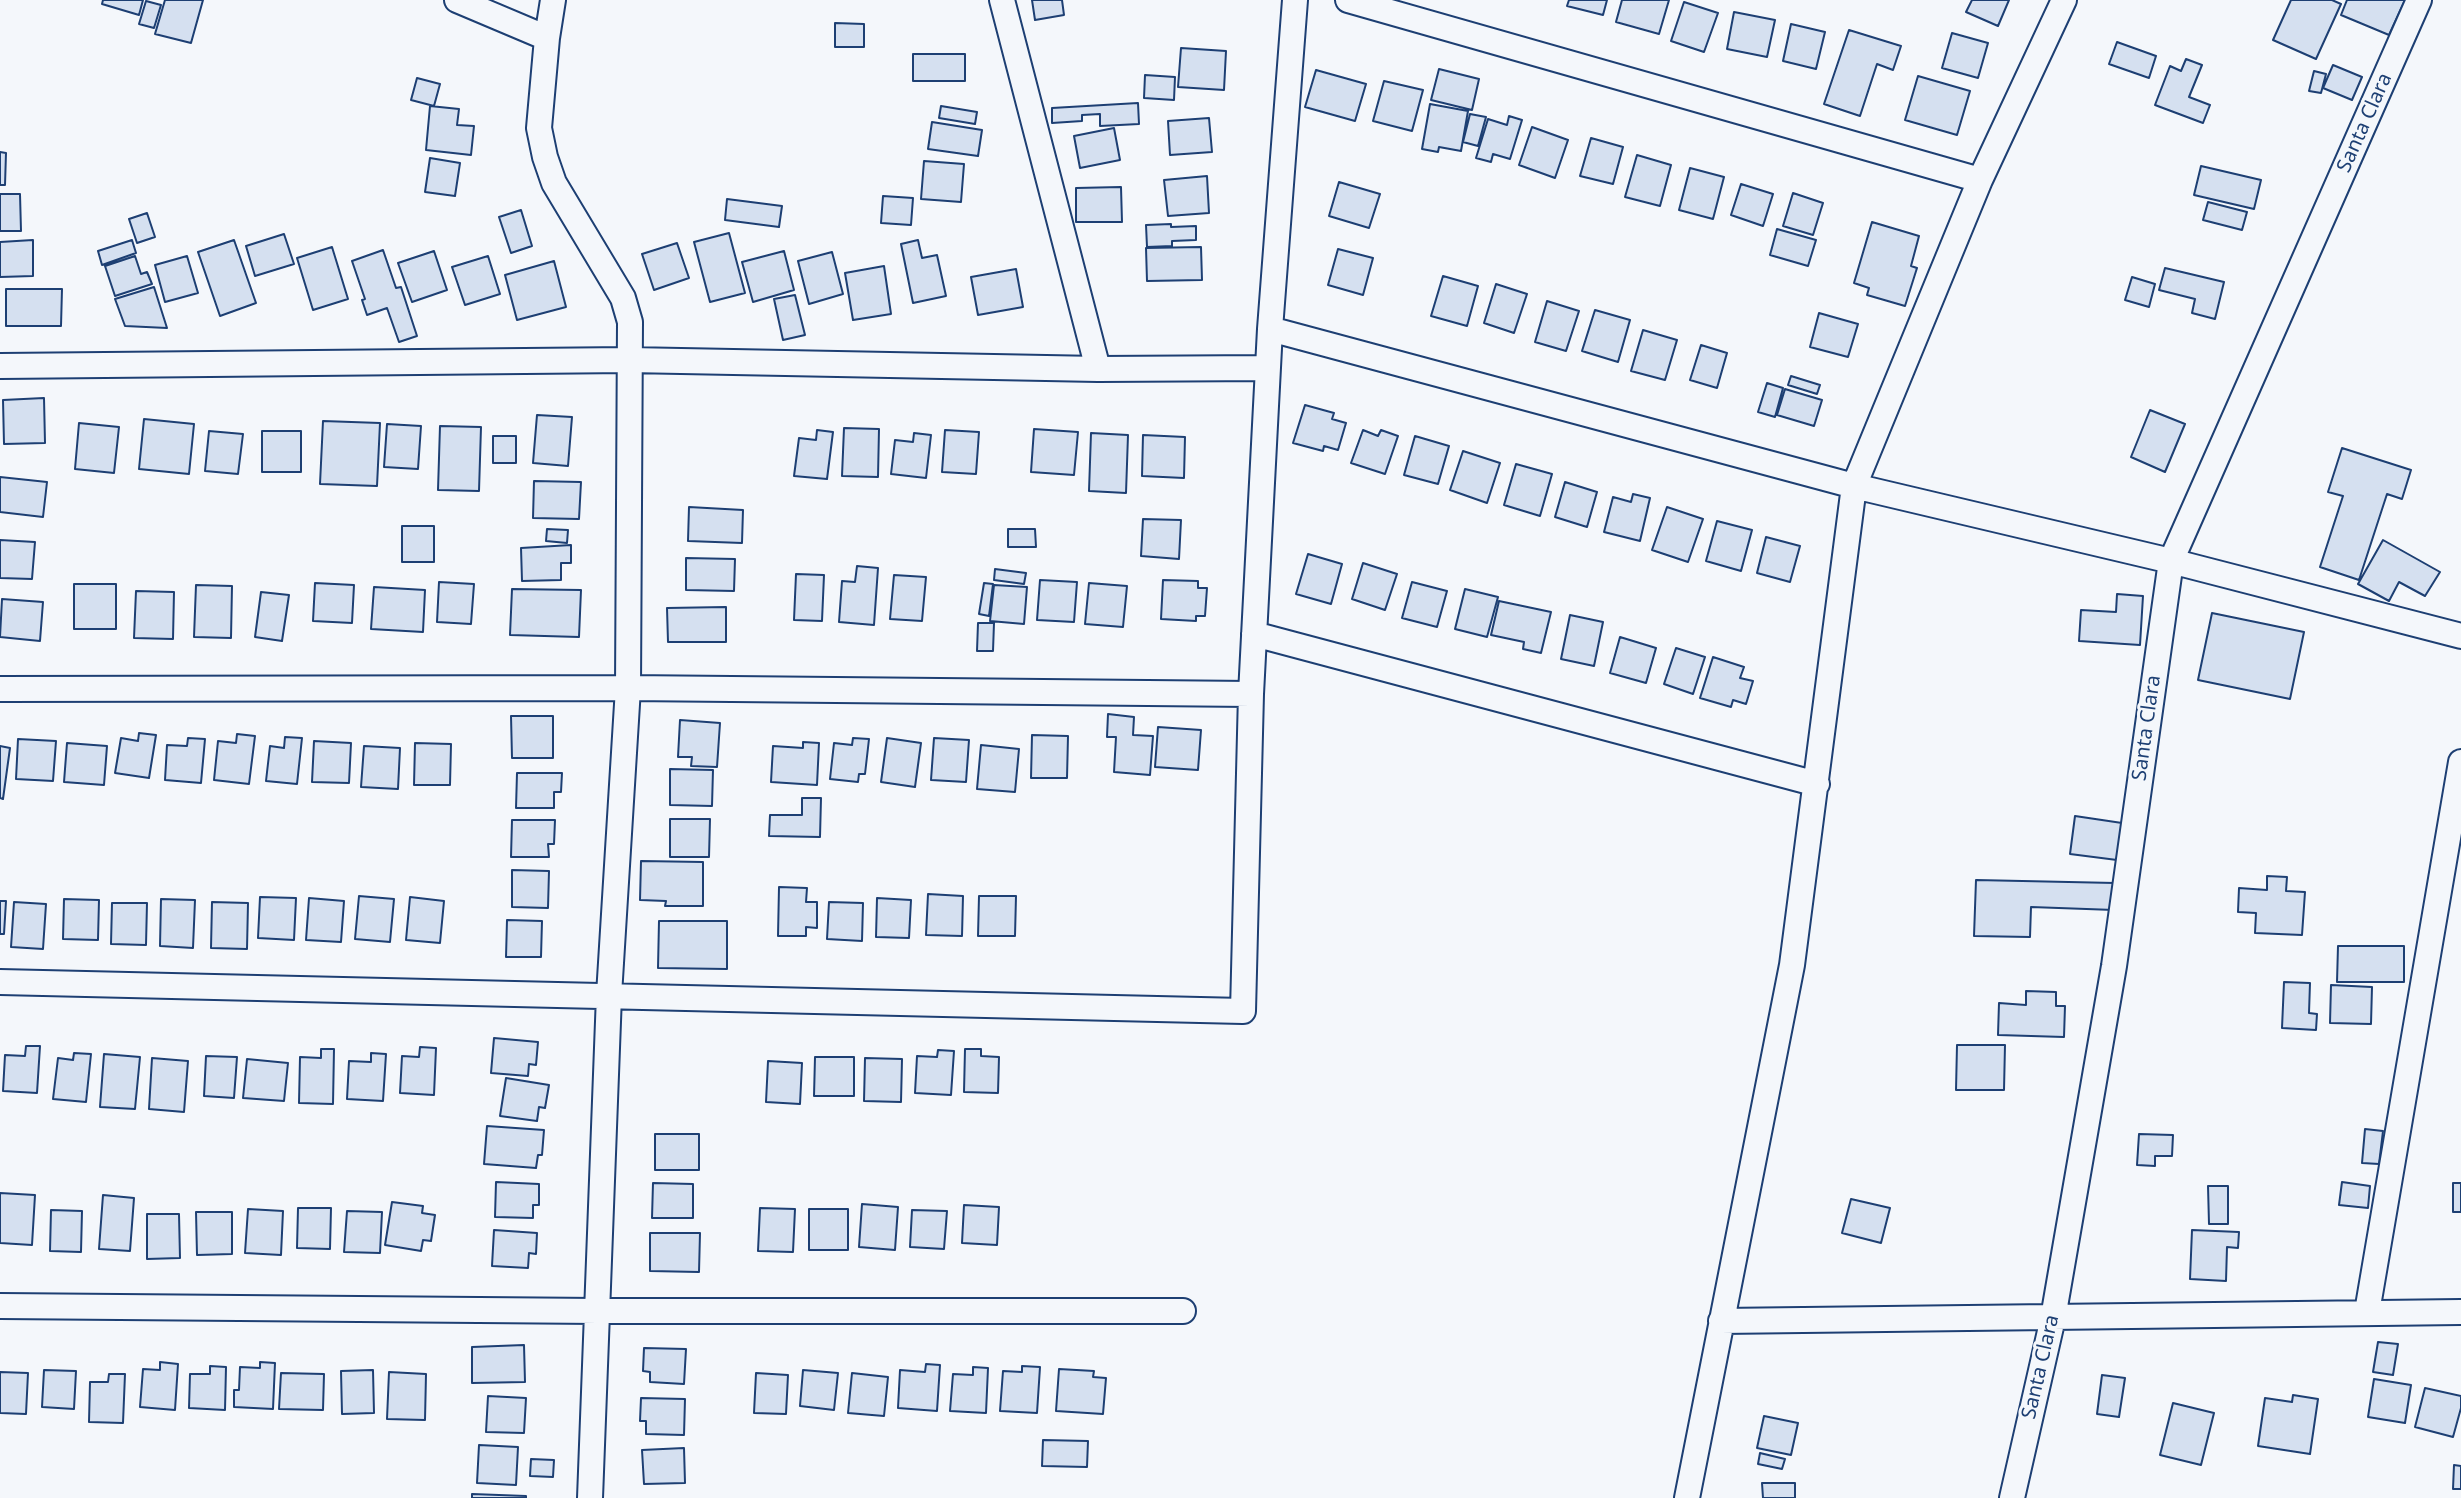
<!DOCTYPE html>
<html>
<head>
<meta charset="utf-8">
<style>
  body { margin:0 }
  canvas { display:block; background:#f4f7fb }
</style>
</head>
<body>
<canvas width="2461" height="1498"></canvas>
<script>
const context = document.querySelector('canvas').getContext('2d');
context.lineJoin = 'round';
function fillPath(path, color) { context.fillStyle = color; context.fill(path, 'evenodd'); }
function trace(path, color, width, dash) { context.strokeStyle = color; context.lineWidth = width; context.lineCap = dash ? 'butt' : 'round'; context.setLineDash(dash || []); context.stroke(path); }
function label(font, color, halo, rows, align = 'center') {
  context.font = font + ' "Noto Sans",sans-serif'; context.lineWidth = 6; context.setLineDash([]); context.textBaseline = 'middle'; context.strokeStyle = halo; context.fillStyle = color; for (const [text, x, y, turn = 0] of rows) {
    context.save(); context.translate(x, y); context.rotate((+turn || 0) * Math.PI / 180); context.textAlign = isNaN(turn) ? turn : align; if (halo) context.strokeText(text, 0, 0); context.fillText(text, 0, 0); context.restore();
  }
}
const building = new Path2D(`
  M103,0H143L139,15L102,4Z
  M165,0H203L191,43L155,34Z
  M1032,0H1062L1064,15L1035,20Z
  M1569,0H1607L1603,15L1567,6Z
  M1622,0H1669L1659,34L1616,22Z
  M1972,0H2009L1998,26L1966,12Z
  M2291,0H2332L2341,4L2316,59L2273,40Z
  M2347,0H2405L2389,35L2341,15Z
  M146,1L161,5L154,28L139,24Z
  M1684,2L1718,13L1704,52L1671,41Z
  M1734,12L1775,20L1767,57L1727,49Z
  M835,23L864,24V47H835Z
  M1791,24L1825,32L1816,69L1783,61Z
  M1849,30L1901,46L1893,70L1877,64L1860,116L1824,104Z
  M1952,33L1988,43L1978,78L1942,68Z
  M2117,42L2156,56L2149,78L2109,64Z
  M1181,48L1226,51L1224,90L1178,87Z
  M913,54H965V81H913Z
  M2186,59L2202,65L2189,97L2210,105L2203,123L2155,105L2170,66L2181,71Z
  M2333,65L2362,77L2352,100L2323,88Z
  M1439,69L1479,79L1472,110L1431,100Z
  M1316,70L1366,84L1355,121L1305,107Z
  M2314,71L2326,74L2321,93L2309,91Z
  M1145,75L1175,77L1174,100L1144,98Z
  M1918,76L1970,91L1957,135L1905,120Z
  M417,78L440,84L434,106L411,100Z
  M1384,81L1423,90L1412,131L1373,121Z
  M1138,103L1139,124L1100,126V114L1082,115V121L1052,123V108Z
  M1430,104L1468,111L1461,151L1439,147L1438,152L1422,149Z
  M430,106L459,109L457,125L474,126L471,155L426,150Z
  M941,106L977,112L975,124L939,118Z
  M1470,114L1486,117L1478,146L1463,142Z
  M1509,116L1522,120L1510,159L1493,154L1491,162L1476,158L1488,119L1507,125Z
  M1209,118L1212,152L1170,155L1168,121Z
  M932,122L982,130L978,156L928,149Z
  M1532,127L1568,140L1555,178L1519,165Z
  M1114,128L1120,160L1080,168L1074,136Z
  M1591,138L1623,147L1613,184L1580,176Z
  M0,152L6,153L5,185H0Z
  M1637,155L1671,165L1660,206L1625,197Z
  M430,158L460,163L455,196L425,192Z
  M924,161L964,164L961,202L921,199Z
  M2201,166L2261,180L2254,209L2194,195Z
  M1690,168L1724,177L1713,219L1679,210Z
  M1207,176L1209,213L1168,216L1164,180Z
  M1339,182L1380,194L1369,228L1329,216Z
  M1741,184L1773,194L1763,226L1731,215Z
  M1121,187L1122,222H1076V188Z
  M1793,193L1823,203L1813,235L1783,226Z
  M0,194H20L21,231H0Z
  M883,196L913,198L911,225L881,223Z
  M727,199L782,206L779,227L725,220Z
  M2208,202L2247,212L2242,230L2203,220Z
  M521,210L532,246L511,253L499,217Z
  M147,213L155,237L137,243L129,219Z
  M1872,222L1919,236L1911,266L1917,268L1905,306L1867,295L1869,288L1854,283Z
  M1171,224V227L1196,226V240L1172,241V246L1147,247L1146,225Z
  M1777,229L1816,240L1808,266L1770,255Z
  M729,233L745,293L710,302L694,242Z
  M284,234L294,264L255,276L246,246Z
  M33,240V276L0,277V242Z
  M132,240L136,253L102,265L98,251Z
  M234,240L256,303L220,316L198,252Z
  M918,240L922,258L937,255L946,296L913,303L901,244Z
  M677,243L689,278L654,290L642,254Z
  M332,247L348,299L313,310L297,258Z
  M1201,247L1202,280L1147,281L1146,248Z
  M1338,249L1373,258L1363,295L1328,285Z
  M383,250L396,288L401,287L417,336L399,342L387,308L367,315L362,300L365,299L352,261Z
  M434,251L447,290L412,302L398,263Z
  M784,251L794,290L753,302L742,262Z
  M832,252L843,294L809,304L798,261Z
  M135,256L141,274L147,272L152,284L115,296L105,266Z
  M187,256L198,293L165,302L155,265Z
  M488,256L500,294L465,305L452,267Z
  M554,261L566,307L517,320L505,275Z
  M884,266L891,314L853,320L845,273Z
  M2165,268L2224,282L2215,319L2192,313L2195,299L2159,290Z
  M1016,269L1023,307L978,315L971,277Z
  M1443,276L1478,286L1467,326L1431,316Z
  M2132,277L2155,284L2149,307L2125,300Z
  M1496,284L1527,294L1514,333L1484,323Z
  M154,287L167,328L125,326L115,299Z
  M6,289H62L61,326H6Z
  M795,295L805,335L783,340L774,299Z
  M1547,301L1579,311L1566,351L1535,342Z
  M1595,310L1630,320L1618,362L1582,351Z
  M1819,313L1858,324L1848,357L1810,347Z
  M1643,330L1677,340L1665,380L1631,371Z
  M1701,345L1727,353L1717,388L1690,380Z
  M1791,376L1820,385L1817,394L1788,385Z
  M1767,383L1783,388L1775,417L1758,412Z
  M1785,389L1822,400L1814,426L1777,415Z
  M44,398L45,443L4,444L3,400Z
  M1305,405L1334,413L1332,419L1346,423L1338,450L1324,446L1323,451L1293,443Z
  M2150,410L2185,424L2165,472L2131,457Z
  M537,415L572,417L568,466L533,463Z
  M144,419L194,424L189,474L139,469Z
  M323,421L380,423L377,486L320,484Z
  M79,423L119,427L114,473L75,469Z
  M387,424L421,426L418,469L384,467Z
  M440,426L481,427L479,491L438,490Z
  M844,428L879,429L878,477L842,476Z
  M1034,429L1078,432L1074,475L1031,472Z
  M817,430L833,432L827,479L794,476L799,438L816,440Z
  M945,430L979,432L976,474L942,472Z
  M1363,430L1378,436L1381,430L1398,436L1385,474L1351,463Z
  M209,431L243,434L238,474L205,471Z
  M262,431H301V472H262Z
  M914,433L931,435L926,478L891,474L895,440L913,442Z
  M1091,433L1128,435L1126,493L1089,491Z
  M1143,435L1185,437L1184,478L1142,476Z
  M493,436H516V463H493Z
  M1415,436L1449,446L1438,484L1404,475Z
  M2342,448L2411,470L2402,499L2387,494L2359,580L2320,567L2343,496L2328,492Z
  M1463,451L1500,463L1487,503L1450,490Z
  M1516,464L1552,474L1540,516L1504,505Z
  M0,477L47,482L43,517L0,512Z
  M534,481L581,482L579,519L533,518Z
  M1565,482L1597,492L1587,527L1555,517Z
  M1633,494L1650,498L1640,541L1604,532L1613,497L1631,502Z
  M689,507L743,510L742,543L688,541Z
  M1667,507L1703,519L1688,562L1652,550Z
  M1143,519L1181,520L1179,559L1141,556Z
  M1717,521L1752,530L1741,571L1706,561Z
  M402,526H434V562H402Z
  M547,529L568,530L567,543L546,541Z
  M1008,529H1035L1036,547H1008Z
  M1766,537L1800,546L1790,582L1757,573Z
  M0,540L35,542L32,579L0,578Z
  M2383,540L2440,572L2425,596L2399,582L2389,601L2358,584Z
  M571,545V563H561V580L522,581L521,548Z
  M1308,554L1342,564L1331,604L1296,594Z
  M686,558L735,559L734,591L686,590Z
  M1363,563L1397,574L1385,610L1352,599Z
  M857,566L878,568L874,625L839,622L842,581L855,582Z
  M995,569L1026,573L1024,584L994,580Z
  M796,574L824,575L822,621L794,620Z
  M894,575L926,577L922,621L890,619Z
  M1040,580L1077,582L1074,622L1037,620Z
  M1163,580L1198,581V588H1207L1205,616H1196V621L1161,619Z
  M439,582L474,584L471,624L437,622Z
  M1412,582L1447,591L1437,627L1402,618Z
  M315,583L354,585L352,623L313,621Z
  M984,583L993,584L989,616L979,614Z
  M1089,583L1127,586L1123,627L1085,624Z
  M74,584H116V629H74Z
  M196,585L232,586L231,638L194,637Z
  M994,585L1027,587L1024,624L990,621Z
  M374,587L425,590L423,632L371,629Z
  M512,589L581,590L579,637L510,635Z
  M1465,589L1498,597L1487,637L1455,629Z
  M136,591L174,592L173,639L134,638Z
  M261,592L289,595L282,641L255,637Z
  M2117,594L2143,596L2140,645L2079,641L2081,610L2116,612Z
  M2,599L43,602L40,641L0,637Z
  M1499,601L1551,612L1541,653L1523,649L1524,642L1491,635Z
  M726,607V642H668L667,608Z
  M2212,613L2304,632L2290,699L2198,680Z
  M1570,615L1603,622L1594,666L1561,659Z
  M978,623H994L993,651H977Z
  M1620,637L1656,648L1646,683L1610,673Z
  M1676,648L1705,657L1693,694L1664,684Z
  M1713,657L1744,667L1740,678L1753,681L1746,704L1733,700L1731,707L1700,698Z
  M1108,714L1134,717L1133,735L1153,736L1150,775L1114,772L1116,737H1107Z
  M511,716H553V758H512Z
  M680,720L720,723L717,767L691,766L692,757H678Z
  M1158,727L1201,730L1198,770L1155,767Z
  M139,733L156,735L149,778L115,773L121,738L138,741Z
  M237,734L255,736L249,784L214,780L218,741L236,743Z
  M1032,735L1068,736L1067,778H1031Z
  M285,737L302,738L297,784L266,781L270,746L284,748Z
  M188,738L205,739L201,783L165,780L167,745L187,746Z
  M853,738L869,739L865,774H859L858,782L830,779L834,743L852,745Z
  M887,738L921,743L915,787L881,782Z
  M934,738L969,740L966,782L931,780Z
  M18,739L56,741L53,781L16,779Z
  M314,741L351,743L349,783L312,782Z
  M803,742L819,743L817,785L771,782L773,746L803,748Z
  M67,743L107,746L104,785L64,782Z
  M415,743L451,744L450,785H414Z
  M981,745L1019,749L1015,792L977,789Z
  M0,746L10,748L3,799L0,798Z
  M364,746L400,748L398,789L361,787Z
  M670,769L713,770L712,806L670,805Z
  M517,773H562L561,792H554V808H516Z
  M802,798H821L820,837L769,836L770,815H802Z
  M2075,816L2122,823L2117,860L2070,854Z
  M670,819H710L709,857H670Z
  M512,820H555L554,844H548L549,857H511Z
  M641,861L703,862V906H665L666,901L640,900Z
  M512,870L549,871L548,908L512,907Z
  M2267,876L2287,877L2286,891L2305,892L2302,935L2255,933L2256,913L2238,912L2239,888L2267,890Z
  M1976,880L2115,883L2114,910L2031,907L2030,937L1974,936Z
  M779,887L807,888L806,902H817V928L806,927V936H778Z
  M928,894L963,896L962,936L926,935Z
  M359,896L394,899L390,942L355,939Z
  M979,896H1016L1015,936H978Z
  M260,897L296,898L294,940L258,938Z
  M410,897L444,901L440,943L406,940Z
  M309,898L344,901L341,942L306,940Z
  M877,898L911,900L909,938L876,937Z
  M64,899L99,900L98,940L63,939Z
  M161,899L195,900L193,948L160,946Z
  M0,901H6L4,934H0Z
  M14,902L46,904L43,949L11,947Z
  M212,902L248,903L247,949L211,948Z
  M829,902L863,903L862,941L827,939Z
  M112,903H147L146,945L111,944Z
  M507,920L542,921L541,957H506Z
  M659,921H727V969L658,968Z
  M2338,946H2404V982H2337Z
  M2284,982L2310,983L2309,1013L2317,1014L2316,1030L2282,1028Z
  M2331,985L2372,987L2371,1024L2330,1023Z
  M2026,991L2056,992V1006H2065L2064,1037L1998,1035L1999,1003L2026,1005Z
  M494,1038L538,1042L536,1065L529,1064L528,1076L491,1073Z
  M1957,1045H2005L2004,1090H1956Z
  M26,1046H40L37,1093L3,1091L5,1055L25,1056Z
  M420,1047L436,1048L434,1095L400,1093L402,1056L419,1057Z
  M321,1049H334L333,1104L299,1103L300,1057L321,1058Z
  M965,1049H981V1056L999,1057L998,1093L964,1092Z
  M938,1050L954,1051L951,1095L915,1093L917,1056L937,1057Z
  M74,1053L91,1054L86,1102L53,1099L58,1058L73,1060Z
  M371,1053L386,1054L383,1101L347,1099L349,1061L371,1062Z
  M104,1054L140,1057L135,1109L100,1107Z
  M206,1056L237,1057L234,1098L204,1096Z
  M815,1057H854V1096H814Z
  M152,1058L188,1061L184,1112L149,1109Z
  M865,1058L902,1059L901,1102L864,1101Z
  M247,1059L288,1063L284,1101L243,1098Z
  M768,1061L802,1063L800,1104L766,1102Z
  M506,1078L549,1085L545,1108L539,1107L537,1121L500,1116Z
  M487,1126L544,1130L542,1155H538L536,1168L484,1164Z
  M2365,1129L2383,1131L2379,1164L2362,1163Z
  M655,1134H699V1170H655Z
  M2139,1134L2173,1135L2172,1156H2155V1166L2137,1165Z
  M496,1182L539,1184V1205H533V1218L495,1217Z
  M2342,1182L2370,1186L2368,1208L2339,1205Z
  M653,1183L693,1184V1218H652Z
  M2453,1183H2461V1212H2453Z
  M2208,1186H2228V1224H2209Z
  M0,1193L35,1195L32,1245L0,1243Z
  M103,1195L134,1198L130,1251L99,1249Z
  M1851,1199L1890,1208L1881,1243L1842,1233Z
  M392,1202L423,1206L422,1213L435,1215L431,1241L423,1240L421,1251L385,1245Z
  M862,1204L898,1207L895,1250L859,1247Z
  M964,1205L999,1207L997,1245L962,1243Z
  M298,1208H331L330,1249L297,1248Z
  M760,1208L795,1209L793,1252L758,1251Z
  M248,1209L283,1211L281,1255L245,1253Z
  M809,1209H848V1250H809Z
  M51,1210L82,1211L81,1252L50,1251Z
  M912,1210L947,1211L944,1249L910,1247Z
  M347,1211L382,1212L380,1253L344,1252Z
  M196,1212H232V1254L197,1255Z
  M147,1214H179L180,1258L147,1259Z
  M494,1230L537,1233L536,1254L529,1253L528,1268L492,1266Z
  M2192,1230L2239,1232L2238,1248L2227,1247L2226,1281L2190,1279Z
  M650,1233H700L699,1272L650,1271Z
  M2378,1342L2398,1344L2393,1375L2373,1372Z
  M524,1345L525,1382L472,1383V1347Z
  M644,1348L686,1349L684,1384L650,1382V1372L643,1371Z
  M160,1362L178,1364L175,1410L140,1407L143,1369L160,1370Z
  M260,1362L275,1363L273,1409L234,1407V1390H239L240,1367L260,1368Z
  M926,1364L940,1365L937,1411L898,1408L900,1370L925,1372Z
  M210,1366L226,1367L225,1410L189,1408L190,1374H210Z
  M1022,1366L1040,1367L1037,1413L1000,1411L1003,1371L1022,1372Z
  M973,1367L988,1368L986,1413L950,1411L953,1374L973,1375Z
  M1059,1369L1094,1371L1093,1377L1106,1378L1103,1414L1056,1411Z
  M44,1370L76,1371L74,1409L42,1407Z
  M373,1370L374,1413L342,1414L341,1371Z
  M803,1370L838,1373L834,1410L800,1406Z
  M0,1372L28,1373L26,1414L0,1413Z
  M389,1372L426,1374L425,1420L387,1419Z
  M281,1373L324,1374L323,1410L279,1409Z
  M756,1373L788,1375L786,1414L754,1413Z
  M852,1373L888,1377L884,1416L848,1413Z
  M109,1374H125L123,1423L89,1422L90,1382H108Z
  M2102,1375L2125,1378L2119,1417L2097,1414Z
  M2374,1379L2411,1385L2405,1423L2368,1417Z
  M2425,1388L2461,1396V1408L2453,1437L2415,1427Z
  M2293,1395L2318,1399L2310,1454L2258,1446L2265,1398L2292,1402Z
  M488,1396L526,1398L524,1433L486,1432Z
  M641,1398L685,1399L684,1435L646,1434V1421H640Z
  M2173,1403L2214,1413L2201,1465L2160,1455Z
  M1764,1416L1798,1423L1791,1455L1757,1448Z
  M1043,1440L1088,1441L1087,1467L1042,1466Z
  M479,1445L518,1447L516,1485L477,1483Z
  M684,1448L685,1483L644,1484L642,1450Z
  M1760,1453L1785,1459L1782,1469L1758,1464Z
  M531,1459L554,1460L553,1477L530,1476Z
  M2454,1465L2461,1466V1489H2453Z
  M1762,1483H1795V1498H1763Z
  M472,1494L526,1496V1498H472Z`);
const street = new Path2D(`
  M457,0L547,38
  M553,0L547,38L539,128L545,157L554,183L623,298L630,322L628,688L609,995L590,1498
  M1002,0L1098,369
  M1348,0L1980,180
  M1270,329L1854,486L2171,561L2461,636
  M0,366L629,360L1098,369L1268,368
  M1254,634L1817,784
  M0,689L628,688L1251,694
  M0,982L1243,1011L1251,694L1270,329L1295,0
  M0,1306L598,1311H1183
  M2367,1312L2461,762
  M1721,1321L2461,1312
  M1687,1498L1792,965L1854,486L1980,180L2064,0
  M2012,1498L2053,1318L2114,966L2171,561L2419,0`);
const streetNames = [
  ["Santa Clara",2365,123,-66],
  ["Santa Clara",2147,728,-82],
  ["Santa Clara",2041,1367,-77]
];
fillPath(building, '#d5e0f0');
trace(building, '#1d3f73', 2);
trace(street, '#1d3f73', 28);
trace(street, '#f4f7fb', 24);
label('20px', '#1d3f73', '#f4f7fb', streetNames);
</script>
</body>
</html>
